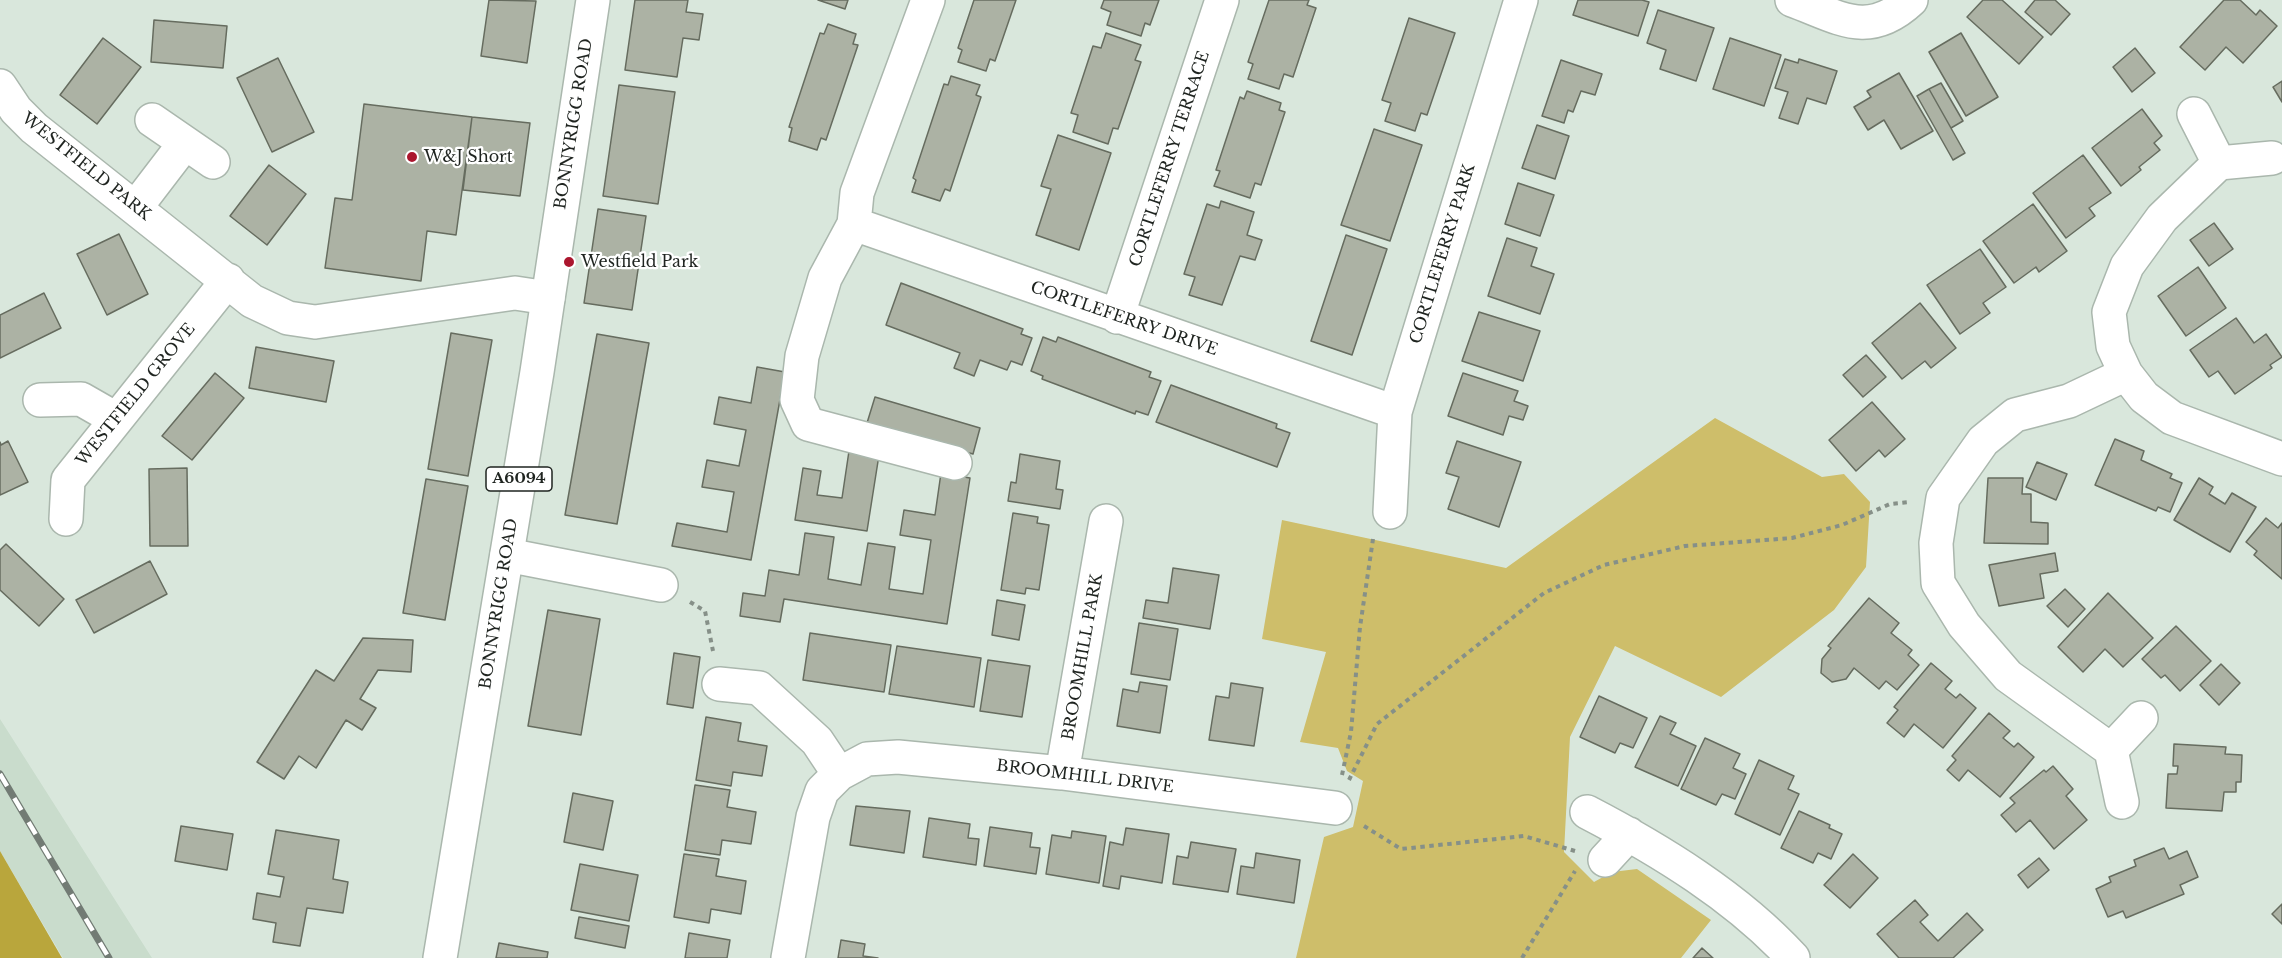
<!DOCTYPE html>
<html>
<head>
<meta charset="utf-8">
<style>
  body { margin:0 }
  canvas { display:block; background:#d9e7dc }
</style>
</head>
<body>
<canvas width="2282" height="958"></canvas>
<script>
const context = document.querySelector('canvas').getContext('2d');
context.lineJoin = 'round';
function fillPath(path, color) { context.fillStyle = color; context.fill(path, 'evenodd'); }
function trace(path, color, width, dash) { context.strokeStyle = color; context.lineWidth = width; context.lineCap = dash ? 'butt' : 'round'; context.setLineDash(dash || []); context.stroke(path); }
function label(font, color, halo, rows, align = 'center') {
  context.font = font + ' "Libre Baskerville",serif'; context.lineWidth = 4.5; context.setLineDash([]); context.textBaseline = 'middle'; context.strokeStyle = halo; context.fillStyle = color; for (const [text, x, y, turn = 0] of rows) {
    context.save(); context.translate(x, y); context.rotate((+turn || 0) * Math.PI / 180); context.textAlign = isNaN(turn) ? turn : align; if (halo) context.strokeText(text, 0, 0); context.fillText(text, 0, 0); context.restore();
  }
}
const built = new Path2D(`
  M0,719L152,958H63L0,851Z`);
const green = new Path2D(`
  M1715,418L1822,477L1844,474L1870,502L1866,567L1834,610L1721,697L1615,646L1570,737L1564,852L1594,882L1612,872L1637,869L1711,920L1681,958H1296L1324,837L1353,827L1363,781L1347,771L1338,748L1300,742L1326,652L1262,639L1282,520L1506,568Z`);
const forest = new Path2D(`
  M0,851L62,958H0Z`);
const building = new Path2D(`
  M489,0L536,1L527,63L481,56Z
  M635,0H688L686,12L703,14L699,40L683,38L677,77L625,70Z
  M818,0H848L845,9Z
  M974,0H1016L995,61L990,59L986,71L958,62L962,50L958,48Z
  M1104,0H1159L1150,25L1145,23L1141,36L1107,25L1111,12L1101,8Z
  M1269,0H1309L1307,5L1316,8L1293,77L1284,74L1279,89L1248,79L1253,64L1248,62Z
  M1578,0H1642L1649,2L1638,36L1573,15Z
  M1983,0H2002L2043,37L2019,64L1967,17Z
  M2035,0H2055L2070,14L2051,35L2025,12Z
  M2224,0H2240L2256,15L2260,10L2277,26L2243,63L2226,47L2205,70L2180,47Z
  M1658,10L1714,28L1696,81L1660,69L1666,50L1647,43Z
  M1409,18L1455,33L1427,115L1421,113L1415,131L1385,121L1391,103L1382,100Z
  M154,20L227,26L223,68L151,62Z
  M828,24L856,34L853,44L858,45L826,140L821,138L817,150L789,141L792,128L789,127L820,33L824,34Z
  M1106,33L1141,45L1135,60L1141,62L1118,129L1113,128L1108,144L1073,132L1078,115L1071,113L1093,46L1101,48Z
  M1961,33L1998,97L1966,116L1929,52Z
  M103,38L141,67L97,124L60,95Z
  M1730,38L1781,55L1764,106L1713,89Z
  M2135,48L2155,73L2132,92L2113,67Z
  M278,58L314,132L272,152L237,78Z
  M1785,59L1798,63L1799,59L1837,71L1826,104L1807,98L1798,124L1779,118L1788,92L1775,88Z
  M1561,60L1602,74L1595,95L1581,91L1573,112L1568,110L1564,123L1542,116Z
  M1899,73L1933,131L1901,149L1884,120L1868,130L1854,107L1871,97L1867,91Z
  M951,76L980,85L976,95L981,97L950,191L945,189L940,201L912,192L916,180L913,178L944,84L948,85Z
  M2282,81V102L2273,87Z
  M1941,83L1963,121L1951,128L1929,89Z
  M619,85L675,92L658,204L603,196Z
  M1929,89L1965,153L1953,160L1917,96Z
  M1247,91L1281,103L1279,110L1285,112L1261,185L1255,183L1250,198L1214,186L1220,171L1216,170L1240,97L1244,99Z
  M364,104L472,117L456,235L427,231L421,281L325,268L335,198L352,200Z
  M2142,109L2162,136L2154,143L2160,150L2139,167L2141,170L2121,186L2092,148Z
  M472,117L530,123L520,196L463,190Z
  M1537,125L1569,136L1555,179L1522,168Z
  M1374,129L1422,145L1390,241L1341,225Z
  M1058,135L1111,153L1079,250L1036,235L1051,189L1041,186Z
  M2083,155L2111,193L2089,208L2095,216L2066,238L2033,193Z
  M269,165L306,194L267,245L230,216Z
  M1518,183L1554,195L1540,236L1505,224Z
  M1221,201L1254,212L1247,235L1262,240L1255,260L1240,256L1222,305L1189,295L1195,277L1184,274L1207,204L1219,208Z
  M2033,204L2067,251L2039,272L2036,267L2014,283L1983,241Z
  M598,209L646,216L632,310L584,303Z
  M2214,223L2233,249L2209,266L2190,240Z
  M119,234L148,294L107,315L77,254Z
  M1346,235L1387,249L1352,355L1311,341Z
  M1507,238L1537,248L1531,266L1554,274L1540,314L1488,296Z
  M1980,249L2006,287L1983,303L1990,313L1960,334L1927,285Z
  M2198,267L2226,308L2186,336L2158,296Z
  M901,283L1023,329L1021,334L1032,338L1022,365L1011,361L1007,370L980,360L974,376L954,368L960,353L886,325Z
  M44,293L61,328L0,358V315Z
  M1920,303L1956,348L1931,368L1925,361L1902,379L1872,343Z
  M1479,312L1540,331L1523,381L1462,361Z
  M2236,318L2254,343L2266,334L2282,357L2270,365L2272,368L2235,394L2218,371L2209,377L2190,350Z
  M451,333L492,340L468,476L428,469Z
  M597,334L649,343L617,524L565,515Z
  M1043,337L1056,342L1058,337L1151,372L1149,377L1161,381L1148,415L1136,411L1135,414L1042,379L1043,376L1031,371Z
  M256,347L334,361L326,402L249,388Z
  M1866,355L1886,377L1863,397L1843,375Z
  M757,367L785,372L751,560L672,546L677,523L727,532L734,492L702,487L707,460L739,466L746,430L714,424L719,397L751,403Z
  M215,373L244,398L192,460L162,436Z
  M1463,373L1518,391L1514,401L1528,406L1523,420L1509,416L1503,435L1448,416Z
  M1171,385L1277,424L1276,428L1290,433L1277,467L1156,422Z
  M875,397L980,428L973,454L867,423Z
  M1872,402L1905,439L1885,457L1879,450L1856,471L1829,440Z
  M2115,439L2144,451L2141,460L2172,474L2170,478L2182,483L2170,512L2158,507L2156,511L2095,485Z
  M8,441L28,482L0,495V442L1,445Z
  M1457,441L1521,462L1499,527L1448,509L1459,477L1446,473Z
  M849,451L879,455L867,531L795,520L803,468L821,471L817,495L842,498Z
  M1020,454L1060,461L1056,489L1063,490L1060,509L1008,501L1011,482L1016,483Z
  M2037,462L2067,474L2056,500L2026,487Z
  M187,468L188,546H150L149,469Z
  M941,473L970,478L947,624L784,599L780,622L740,616L743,593L765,596L769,570L799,575L805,533L834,537L828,579L861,585L868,543L895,547L889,589L923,594L931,540L900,535L904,510L935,515Z
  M1988,478H2023L2022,494H2031V522L2048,523V544L1984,543Z
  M2199,478L2213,487L2209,494L2225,504L2232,493L2256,507L2230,552L2174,520Z
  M426,479L468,486L445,620L403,613Z
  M1013,513L1038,517L1037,523L1049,525L1039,590L1026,588L1025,594L1001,590Z
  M2266,518L2278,528L2282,523V579L2254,555L2257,551L2246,542Z
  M6,544L64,599L39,626L0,590V550Z
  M2055,553L2058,571L2040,574L2044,598L1999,606L1989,565Z
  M150,561L167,594L94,633L76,600Z
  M1173,568L1219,575L1210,629L1143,618L1146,600L1168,603Z
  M2065,589L2085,609L2068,627L2047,606Z
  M2108,593L2153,638L2123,667L2105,649L2083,672L2058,647Z
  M1869,598L1899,623L1891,633L1912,650L1908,655L1919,665L1897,690L1886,681L1879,689L1854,668L1846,679L1832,682L1821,673L1822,659L1831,648L1828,646Z
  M997,600L1025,605L1019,640L992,635Z
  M548,610L600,619L581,735L528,726Z
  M1139,623L1178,629L1170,680L1131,674Z
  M2176,626L2211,661L2180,691L2165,675L2161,678L2142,659Z
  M810,633L891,645L884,692L803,680Z
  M363,638L413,640L411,672L378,670L360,699L376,708L362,730L346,720L316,768L299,756L284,779L257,762L316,670L334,681Z
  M897,646L981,658L974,707L889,694Z
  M674,653L700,657L693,708L667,704Z
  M988,660L1030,666L1022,717L980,711Z
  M1931,663L1952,681L1945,689L1956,698L1960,694L1976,708L1943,748L1914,724L1904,737L1887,723L1898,710L1894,707Z
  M2221,664L2240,683L2219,705L2200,685Z
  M1140,682L1167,686L1160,733L1117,726L1123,689L1138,692Z
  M1231,683L1263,688L1254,746L1209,740L1216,696L1229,698Z
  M1599,696L1647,718L1633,748L1620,743L1615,753L1580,737Z
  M1989,713L2010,731L2003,738L2014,747L2018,743L2034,757L2000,797L1968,770L1959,781L1947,770L1956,760L1952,756Z
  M1660,716L1676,723L1670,734L1696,746L1678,786L1635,767Z
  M706,717L741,723L738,741L767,746L762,776L733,772L731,786L696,780Z
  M1705,738L1740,754L1733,768L1746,774L1735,799L1722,794L1716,805L1681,789Z
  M2174,744L2226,747L2225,754L2242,755L2241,782H2236V792H2224L2222,811L2166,808L2168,774H2177L2178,766H2173Z
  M1759,760L1794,776L1788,789L1799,794L1780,835L1735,814Z
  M2053,766L2073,789L2066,796L2087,820L2054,849L2030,820L2016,832L2001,815L2015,803L2010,798L2044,770L2046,772Z
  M695,785L730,790L727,807L756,812L751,844L722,840L720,855L685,850Z
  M573,793L613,801L603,850L564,842Z
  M856,806L910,811L904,853L850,845Z
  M1799,811L1830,825L1829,828L1842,834L1831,859L1818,853L1813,863L1781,848Z
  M929,818L970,824L968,838L979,839L976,865L923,857Z
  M181,826L233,834L227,870L175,861Z
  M990,827L1032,833L1030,847L1040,848L1036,874L984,866Z
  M1126,828L1169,834L1162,883L1121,876L1119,889L1103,886L1110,842L1123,845Z
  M276,830L339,840L333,879L348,882L343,913L307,908L300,946L273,942L276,923L253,919L257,893L280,897L284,877L268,874Z
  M1072,831L1106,836L1099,883L1046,874L1052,835L1071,838Z
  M1191,842L1236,849L1228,892L1173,884L1177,856L1188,858Z
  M2164,848L2169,859L2187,851L2198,877L2180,885L2184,894L2126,918L2123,911L2108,917L2096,889L2111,882L2109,877L2136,866L2134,860Z
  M1256,853L1300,860L1294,903L1237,894L1241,866L1254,868Z
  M684,854L719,859L716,876L746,881L741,914L711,909L709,923L674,917Z
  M1853,854L1878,878L1850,908L1824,885Z
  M2039,858L2049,870L2028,888L2018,875Z
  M580,864L638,875L629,921L571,910Z
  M1915,900L1928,915L1920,922L1938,941L1967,913L1983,930L1953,958H1899L1877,934Z
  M2282,904V924L2272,914Z
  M579,917L629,926L625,948L575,938Z
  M689,933L730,940L727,958H685Z
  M841,940L865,944L863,956L878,958H838Z
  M499,943L548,952L547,958H496Z
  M1702,948L1713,958H1693Z`);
const path = new Path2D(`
  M690,602L705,611L713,651
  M1342,775L1351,732L1360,627L1373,539
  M1349,780L1377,724L1544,593L1604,565L1685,546L1792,538L1842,525L1890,504L1910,502
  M1364,826L1401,849L1524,836L1575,851
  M1522,958L1575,871`);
const minor = new Path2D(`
  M928,0L857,193L854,224L825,278L802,356L797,400L808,424L955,463
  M1792,0C1839,17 1868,40 1911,0
  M0,86L16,110L34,128L252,301L288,318L315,322L515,293L548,298
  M2194,114L2219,163L2272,158
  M152,120L213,162
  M2219,163L2162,218L2127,266L2109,312L2113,346L2126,374L2144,397L2172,418L2282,459
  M136,207L185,143
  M854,224L1395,412
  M1117,317L1222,0
  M40,400L81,399L116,419
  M1390,512L1395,412L1521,0
  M66,519L68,480L228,280
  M507,555L661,585
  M719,684L759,688L817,741L839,774
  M2111,750L2008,676L1964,625L1938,583L1936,543L1943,498L1983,441L2015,415L2069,401L2126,374
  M1062,773L1106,521
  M2122,802L2111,750L2141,718
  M1587,812C1660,850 1737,897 1793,958
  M1605,860L1629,834
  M788,958L813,817L822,791L839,774L867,759L898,757L1062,773L1335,808`);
const major = new Path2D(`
  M440,958L537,372L593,0`);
const rail = new Path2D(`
  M0,774L109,958`);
const markers = [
  [412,157,6,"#ab162e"],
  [569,262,6,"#ab162e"]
];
const shields = [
  [519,479,66]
];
const shieldNames = [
  ["A6094",519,479]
];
const streetNames = [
  ["BONNYRIGG ROAD",574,124,-81],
  ["CORTLEFERRY TERRACE",1170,159,-72],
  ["WESTFIELD PARK",86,167,39],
  ["CORTLEFERRY PARK",1443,254,-73],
  ["CORTLEFERRY DRIVE",1124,319,19],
  ["WESTFIELD GROVE",136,395,-51],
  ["BONNYRIGG ROAD",499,604,-81],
  ["BROOMHILL PARK",1083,657,-80],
  ["BROOMHILL DRIVE",1085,777,7]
];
const poiNames = [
  ["W&J Short",424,157],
  ["Westfield Park",581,262]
];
fillPath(built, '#c9dccc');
fillPath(green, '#cebe6a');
fillPath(forest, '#b9a63c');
fillPath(building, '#acb2a4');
trace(building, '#666c5f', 1.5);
trace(minor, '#aab7ad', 36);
trace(major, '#aab7ad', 36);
trace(path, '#869088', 4, [4.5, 4.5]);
trace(minor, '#fff', 33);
trace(major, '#fff', 33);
trace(rail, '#727b74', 7);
trace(rail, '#fff', 4.5, [14]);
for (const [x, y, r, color] of markers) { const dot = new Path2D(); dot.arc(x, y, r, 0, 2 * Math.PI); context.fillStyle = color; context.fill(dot); trace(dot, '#fff', 2); }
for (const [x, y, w] of shields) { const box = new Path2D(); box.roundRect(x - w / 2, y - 12, w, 24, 4.5); context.fillStyle = '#fff'; context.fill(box); trace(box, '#1f2420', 1.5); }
label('bold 15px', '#1f2420', null, shieldNames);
label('16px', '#1f2420', '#fff', streetNames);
label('16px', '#1f2420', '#fff', poiNames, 'left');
</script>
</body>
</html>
